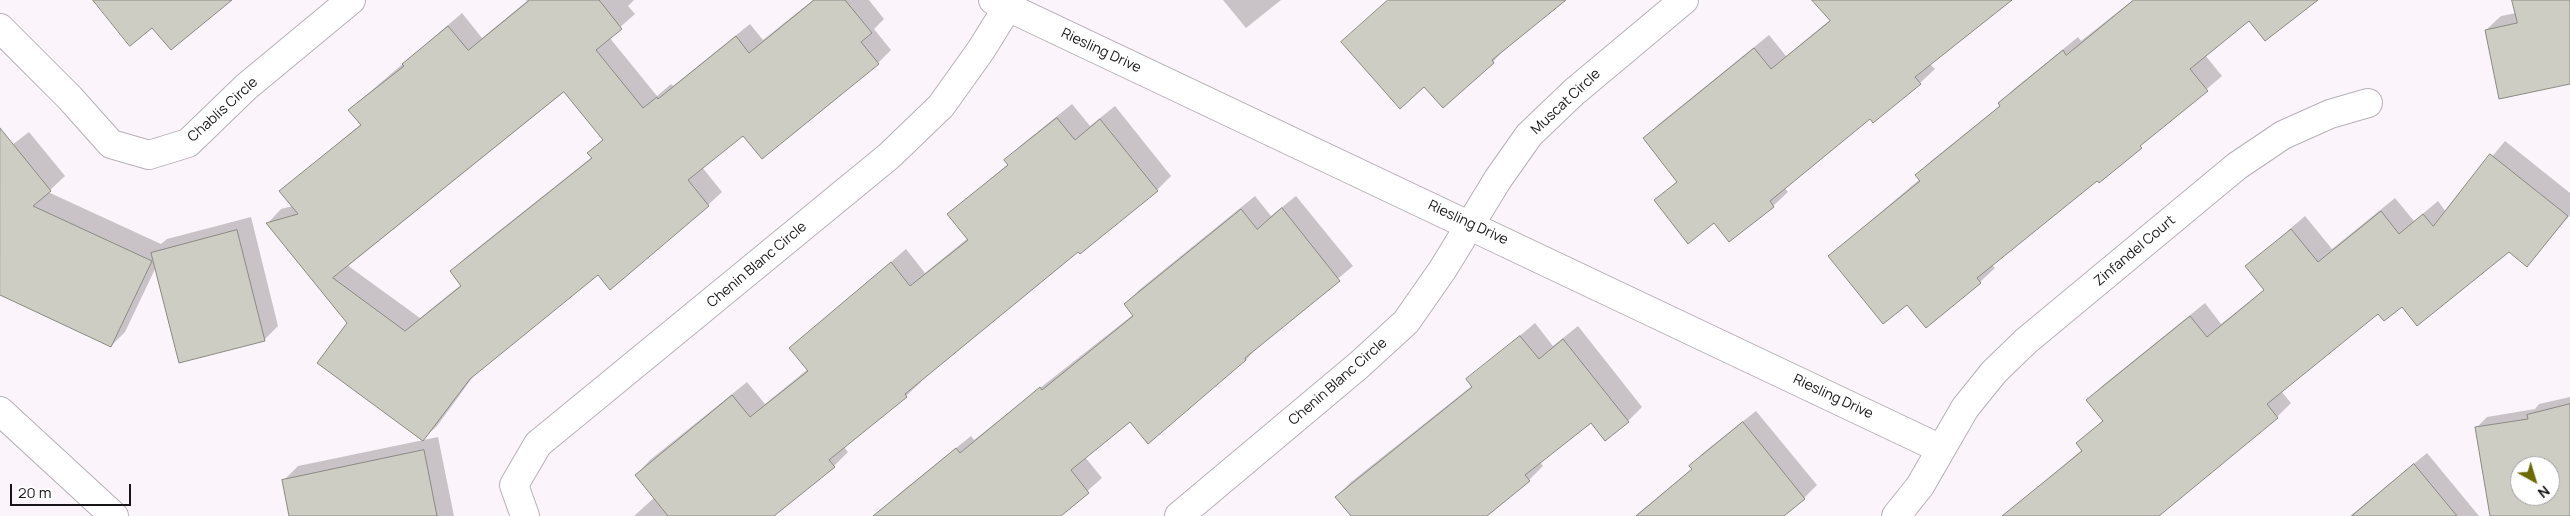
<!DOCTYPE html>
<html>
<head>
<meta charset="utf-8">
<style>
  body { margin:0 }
  #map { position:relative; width:2570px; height:516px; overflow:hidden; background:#fcf4fb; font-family:Manrope,sans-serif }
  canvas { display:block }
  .north { position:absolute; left:2510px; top:456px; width:50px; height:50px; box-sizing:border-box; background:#fff; border:1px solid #a2a1a2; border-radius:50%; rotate:141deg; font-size:14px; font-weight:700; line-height:20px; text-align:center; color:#171517 }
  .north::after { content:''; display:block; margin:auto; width:18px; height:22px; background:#6b6a06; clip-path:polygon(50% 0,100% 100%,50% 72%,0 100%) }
  .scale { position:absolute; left:10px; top:484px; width:121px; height:22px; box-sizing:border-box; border:2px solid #171517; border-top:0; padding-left:6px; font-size:15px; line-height:18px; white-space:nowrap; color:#171517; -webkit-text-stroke:4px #fff; paint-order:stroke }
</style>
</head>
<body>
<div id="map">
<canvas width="2570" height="516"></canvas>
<div class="north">N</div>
<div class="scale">20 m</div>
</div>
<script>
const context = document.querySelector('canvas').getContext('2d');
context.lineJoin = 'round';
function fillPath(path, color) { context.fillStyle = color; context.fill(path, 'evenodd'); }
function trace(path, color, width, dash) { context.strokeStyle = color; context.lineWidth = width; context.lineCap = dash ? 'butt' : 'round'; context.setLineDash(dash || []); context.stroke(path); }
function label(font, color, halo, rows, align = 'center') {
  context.font = font + ' Manrope,sans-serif'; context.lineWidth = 4; context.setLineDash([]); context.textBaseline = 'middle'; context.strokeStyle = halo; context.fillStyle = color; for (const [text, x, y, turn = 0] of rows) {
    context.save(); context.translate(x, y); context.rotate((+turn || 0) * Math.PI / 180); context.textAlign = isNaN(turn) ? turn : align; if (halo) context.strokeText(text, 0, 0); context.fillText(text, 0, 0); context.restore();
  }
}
const shadow = new Path2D(`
  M525,0H634L628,6L635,14L609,37L657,96L671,84L673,86L750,24L763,40L813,0H869L884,19L874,29L891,50L878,63L743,134L702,167L722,192L708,205L598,273L478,370L437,426L423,439L349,323L268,223L281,209L293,206L281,191L361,124L350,110L364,97L462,13L482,38L527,1ZM564,90L603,139L589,153L592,157L465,258L451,272L462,284L420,318L347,265Z
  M1223,0H1281L1246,28Z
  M1388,0H1563L1506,47L1493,62L1424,85L1342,42Z
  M1814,0H2010L1930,64L1935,69L1920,83L1873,121L1870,118L1784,187L1788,192L1773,206L1729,241L1714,221L1656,201L1678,180L1645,138L1659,124L1769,35L1786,56L1830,20Z
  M2133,0H2316L2249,19L2205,55L2222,76L2099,181L2097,179L1992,265L1995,268L1980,282L1908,303L1829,256L1920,179L1917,175L1931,161L2001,105L2000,103L2014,89L2078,37L2081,41Z
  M2514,0H2570V82L2486,30L2501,16L2516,13Z
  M1072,104L1090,126L1115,106L1171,176L1157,190L1080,252L1078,250L919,380L921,382L906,396L844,447L848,452L834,466L772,516H634L655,497L636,475L650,460L747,382L765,404L808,369L791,348L906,249L925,273L968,238L949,215L1008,164L1006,161L1020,146Z
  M29,132L65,176L48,192L161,244L167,239L251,217L278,326L264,340L156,267L125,332L111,346L0,294V146L4,151Z
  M2505,141L2570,193V215L2527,265L2509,251L2402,305L2379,312L2281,391L2291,403L2277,417L2157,516L2005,515L2083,449L2078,444L2104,419L2088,400L2102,386L2205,303L2221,324L2265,289L2247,266L2305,216L2332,249L2395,198L2414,221L2438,201L2446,212Z
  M1255,196L1271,216L1296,196L1353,266L1259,345L1246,360L1131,420L1085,457L1102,478L1059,516H887L886,507L900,493L971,436L974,440L1134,314L1125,304L1139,290Z
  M1535,323L1553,346L1578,326L1642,407L1628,421H1591L1540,462L1543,466L1529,480L1485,516H1352L1336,497L1351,482L1473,385L1468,379Z
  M2570,397V516H2491L2476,428L2487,417L2535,409L2539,404ZM2520,466H2550V496H2520Z
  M1756,411L1817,485L1804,498L1782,516H1635L1693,468L1691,466L1703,453Z
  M438,437L454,516H291L283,481L298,466Z
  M2427,453L2479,516H2350Z`);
const building = new Path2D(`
  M93,0H232L171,50L152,28L130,46Z
  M530,0H599L622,29L596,50L643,108L657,97L658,99L736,36L749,53L814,0H845L872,33L861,42L879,64L762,159L743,136L688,180L709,206L610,290L598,275L470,379L423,441L317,363L347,323L266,223L298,214L279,191L361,125L348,110L404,66L402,64L448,26L468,50ZM564,92L603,140L587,153L592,158L450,271L461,286L405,331L333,278Z
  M1388,0H1566L1492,60L1494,63L1443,108L1424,87L1400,109L1341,42Z
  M1812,0H2012L1915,77L1921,84L1873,123L1870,119L1770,201L1774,207L1729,242L1714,223L1688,244L1654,200L1677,182L1643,138L1754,48L1771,69L1830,21Z
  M2134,0H2318L2265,41L2249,21L2190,69L2208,91L2140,146L2142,148L2099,183L2097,181L1977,278L1981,283L1926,328L1907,305L1883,324L1828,256L1920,181L1915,175L2000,106L1998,103L2063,50L2066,55Z
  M2512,0H2570V84L2499,99L2485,30L2517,23Z
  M1057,118L1075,140L1100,119L1158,191L1080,254L1078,252L905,394L907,397L829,460L835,467L774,516H668L635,475L732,395L750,417L808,371L789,348L891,262L910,286L968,240L947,214L1008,165L1004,160Z
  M0,128L51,191L33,206L152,261L111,347L0,295Z
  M2490,154L2568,216L2527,267L2509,252L2417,326L2402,307L2384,321L2378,314L2267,404L2278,418L2159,516H2002L2082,451L2076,443L2103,421L2086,400L2190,316L2207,337L2264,290L2245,266L2291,229L2318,262L2381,211L2399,234L2423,214L2433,226Z
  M1282,208L1340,281L1245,358L1246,360L1148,444L1130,422L1071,470L1089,493L1061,516H873L956,448L960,453L1040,387L1042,390L1133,316L1124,304L1241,209L1257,229Z
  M237,230L265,341L179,363L151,253Z
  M1520,336L1539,359L1563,339L1629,422L1605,441L1591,423L1525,475L1530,481L1487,516H1351L1335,497L1472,387L1466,379Z
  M2570,404V516H2490L2475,427L2528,419L2527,415ZM2520,466H2550V496H2520Z
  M1743,422L1805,499L1784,516H1636L1692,469L1689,466Z
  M424,450L437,516H289L282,480Z
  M2414,464L2457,516H2352Z`);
const minor = new Path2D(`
  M993,0L1941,449
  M0,28L70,98L111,144L149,155L188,143L246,87L351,0
  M525,516L514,485L538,444L889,156L941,106L981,50L1012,0
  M1179,516L1359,365L1406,322L1443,269L1498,179L1529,135L1574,92L1684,0
  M1896,516L1920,486L1965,408L1994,372L2026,341L2237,166L2283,135L2330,114L2368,103`);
const major = new Path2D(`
  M0,411L114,516`);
const streetNames = [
  ["Riesling Drive",1101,51,25],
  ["Muscat Circle",1566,102,-43],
  ["Chablis Circle",223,110,-42],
  ["Riesling Drive",1468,223,25],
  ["Zinfandel Court",2135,251,-40],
  ["Chenin Blanc Circle",757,265,-40],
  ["Chenin Blanc Circle",1338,382,-41],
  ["Riesling Drive",1833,397,25]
];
fillPath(shadow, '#0003');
fillPath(building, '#cdcdc4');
trace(building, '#898a81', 1);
trace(minor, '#b7b0b7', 30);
trace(major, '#b7b0b7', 30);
trace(minor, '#fff', 28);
trace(major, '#fff', 28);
label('14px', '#171517', '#fff', streetNames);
</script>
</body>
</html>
